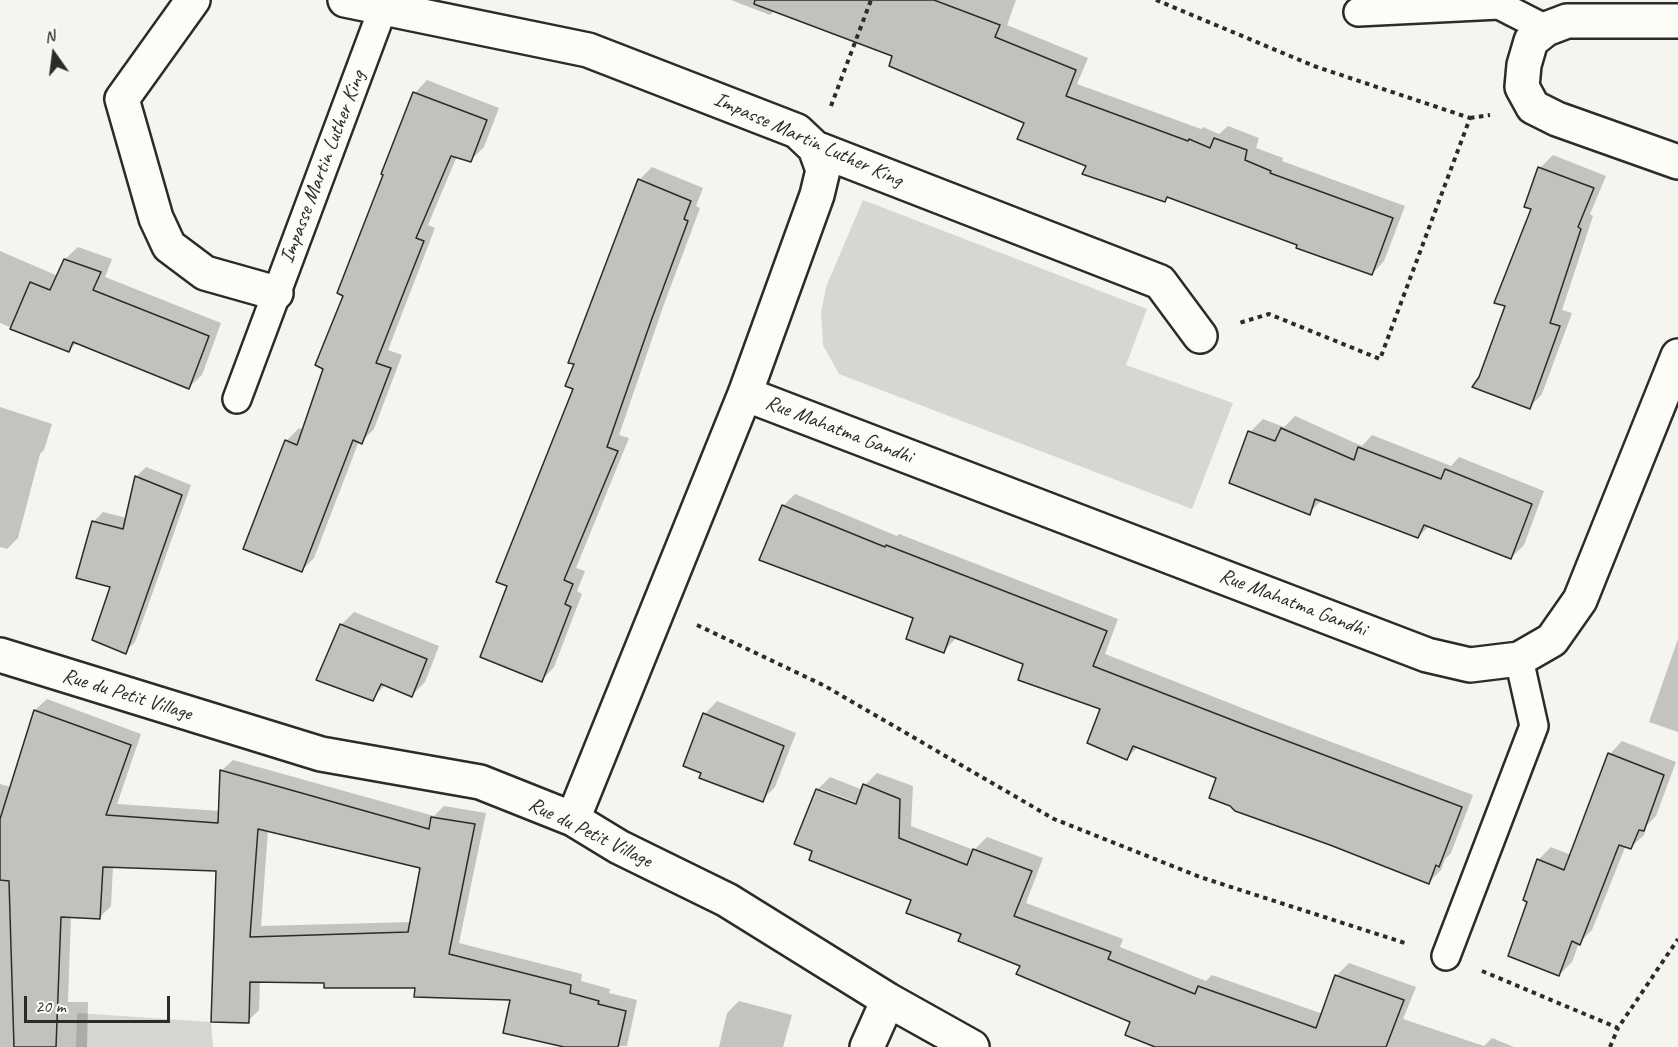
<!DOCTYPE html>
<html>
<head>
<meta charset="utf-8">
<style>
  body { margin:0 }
  #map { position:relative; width:1678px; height:1047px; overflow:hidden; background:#f5f4ef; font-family:Caveat,sans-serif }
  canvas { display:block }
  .north { position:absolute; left:24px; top:24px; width:60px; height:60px; -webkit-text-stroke:4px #fdfcf7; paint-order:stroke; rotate:346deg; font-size:16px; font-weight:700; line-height:24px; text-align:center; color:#2b2b2b }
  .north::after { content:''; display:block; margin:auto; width:21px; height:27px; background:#2b2b2b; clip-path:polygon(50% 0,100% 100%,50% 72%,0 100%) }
  .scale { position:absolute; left:24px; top:996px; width:146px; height:27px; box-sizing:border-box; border:3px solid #2b2b2b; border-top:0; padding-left:8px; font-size:18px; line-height:21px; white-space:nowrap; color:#2b2b2b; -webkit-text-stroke:4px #fdfcf7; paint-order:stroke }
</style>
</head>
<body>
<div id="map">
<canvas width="1678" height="1047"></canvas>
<div class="north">N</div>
<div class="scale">20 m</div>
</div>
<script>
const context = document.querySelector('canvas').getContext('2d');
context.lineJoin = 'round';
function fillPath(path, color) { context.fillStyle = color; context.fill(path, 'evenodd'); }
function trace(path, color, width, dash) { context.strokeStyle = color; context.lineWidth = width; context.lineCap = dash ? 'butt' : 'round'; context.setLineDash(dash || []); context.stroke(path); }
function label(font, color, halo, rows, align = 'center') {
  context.font = font + ' Caveat,sans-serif'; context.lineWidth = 4.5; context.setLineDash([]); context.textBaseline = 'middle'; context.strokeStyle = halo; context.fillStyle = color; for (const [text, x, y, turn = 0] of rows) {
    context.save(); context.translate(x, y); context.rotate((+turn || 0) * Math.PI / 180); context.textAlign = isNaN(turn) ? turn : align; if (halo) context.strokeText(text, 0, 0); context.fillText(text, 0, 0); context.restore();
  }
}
const green = new Path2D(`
  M863,200L1147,309L1126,365L1233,403L1192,509L839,374L823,345L821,313L826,287Z
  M77,1013L211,1022L213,1047H76Z`);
const shadow = new Path2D(`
  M731,0H1016L1007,25L1088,58L1077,84L1201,129L1203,127L1219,134L1228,126L1259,138L1256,148L1283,158L1282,161L1405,206L1384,261L1372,274L1169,196L1164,201L1088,165L1026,122L894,55L775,10L770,15Z
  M427,80L499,108L484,147L471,160L457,156L428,225L435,228L388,350L402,355L374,429L361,442L359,441L314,558L301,571L286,441L299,428L303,430L325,368L345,295L415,93Z
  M1553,155L1606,176L1590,214L1593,216L1562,310L1572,313L1542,394L1530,407L1507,306L1533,208L1540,168Z
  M652,167L703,188L696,206L700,208L663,307L619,435L629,438L576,568L585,571L577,591L582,594L554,667L542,680L509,585L575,388L639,180Z
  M78,247L112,259L105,277L221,323L202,375L189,387L77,342L69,351L0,323V251L58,276L65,259Z
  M0,407L52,424L44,450L40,454L18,538L7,549L0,547Z
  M1295,416L1362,446L1372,435L1451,466L1459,457L1544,491L1524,545L1511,558L1429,526L1418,537L1322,500L1309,513L1250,432L1263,419L1284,427Z
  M146,467L191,485L135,642L125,652L112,586L93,522L103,512L127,518L136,477Z
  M795,494L897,536L899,534L1118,619L1105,654L1270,719L1473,795L1451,853L1445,859L1441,870L1429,882L1218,777L1138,747L1127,758L1102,708L1025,663L957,637L944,651L915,618L783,506Z
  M354,612L439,646L425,682L412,695L386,684L372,699L318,679L341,625Z
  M1678,639V732L1649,722Z
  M47,699L141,734L117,804L220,811L221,771L233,760L434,816L444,806L486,813L459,943L582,974L581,981L610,989L609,993L637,1000L627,1046L571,1047L512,999L417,987L325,982L260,980L259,1010L248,1021L218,870L113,866L111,906L100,917L71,916L68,1002H88L87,1047H0V784L11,787L35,710ZM268,830L422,867L412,922L261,926Z
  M717,701L796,733L775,787L762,800L703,772L705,714Z
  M1622,741L1676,762L1656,816L1647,825L1644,835L1631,847L1626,845L1592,930L1579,943L1572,962L1559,975L1529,901L1538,860L1551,847L1571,855L1610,754Z
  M877,773L913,786L911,826L974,850L987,837L1043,858L1026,903L1123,939L1120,947L1206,981L1212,975L1323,1014L1336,976L1349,963L1416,987L1403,1019L1484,1046L1492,1038L1514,1047H1159L1132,1021L963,933L913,899L814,851L817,790L830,777L863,790L865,785ZM821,789L863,805L862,808L821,793Z
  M739,1001L792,1015L783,1047H719L727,1013Z`);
const building = new Path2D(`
  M755,0H934L1000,25L995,37L1076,70L1066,96L1188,141L1189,139L1210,148L1214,138L1247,150L1245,160L1271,171L1270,173L1393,218L1372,275L1296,248L1297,245L1167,197L1165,202L1082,174L1086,166L1017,139L1024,123L889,66L892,56L754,4Z
  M413,92L487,120L471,162L451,156L416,238L424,241L376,363L391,368L362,444L353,440L302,572L243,549L285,440L297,445L323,369L315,365L343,296L337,293L383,175L381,174Z
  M1538,167L1594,188L1578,227L1581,229L1550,323L1560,326L1530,409L1472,387L1479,377L1505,306L1494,303L1531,209L1524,207Z
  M638,179L691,201L684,219L688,221L651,321L607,447L618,451L564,580L573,584L565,604L571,607L542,682L480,657L507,586L496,582L573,389L565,386L574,364L568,363Z
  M64,259L101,272L93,290L209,336L189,389L73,342L69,352L10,329L30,282L50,290Z
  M1281,428L1354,460L1358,447L1441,479L1445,469L1532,504L1511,559L1424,525L1418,538L1315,499L1310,515L1229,483L1248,431L1275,441Z
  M135,476L182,495L126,654L92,640L110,587L76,578L92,521L123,529Z
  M782,505L885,547L886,545L1107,631L1093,666L1258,730L1462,807L1439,867L1436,865L1429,884L1330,845L1235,811L1230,806L1209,798L1216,778L1133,746L1127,760L1087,743L1100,709L1018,680L1023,664L950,636L944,653L906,639L913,618L759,560Z
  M340,624L427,659L412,697L381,684L373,701L316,680Z
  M34,710L131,745L106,815L218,823L220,770L429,829L431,817L475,824L449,954L571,985L570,993L599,1001L598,1004L626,1011L618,1047H564L503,1033L510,1000L414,997L415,988H324V983L250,982L249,1023L211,1022L216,871L103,867L100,919L61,917L56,1047H14L9,881L0,880V819ZM258,829L420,868L408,932L250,937Z
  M703,713L784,746L763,802L699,778L701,773L683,766Z
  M1608,753L1664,775L1644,831L1639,830L1631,849L1619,845L1580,945L1572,941L1559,976L1508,956L1527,902L1523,900L1537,859L1564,870Z
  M863,784L900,799L899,838L967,865L973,849L1032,871L1014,916L1111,952L1108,959L1195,994L1198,986L1316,1028L1335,975L1404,1000L1386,1047H1155L1125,1035L1130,1022L1016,974L1020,966L958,941L961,934L906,913L911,900L809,860L812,851L794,844L816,789L856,804Z`);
const path = new Path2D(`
  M1156,0L1314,66L1470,118L1380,359L1269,314L1239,323
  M831,106L871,0
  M1470,118L1490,115
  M697,625L825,686L1054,819L1200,877L1408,944
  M1482,971L1618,1028L1678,939
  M1610,1047L1618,1028`);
const service = new Path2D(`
  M1358,12L1499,5L1546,29
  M237,399L383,8
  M1446,956L1534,726L1519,659`);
const minor = new Path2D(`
  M193,0L122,99L156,218L169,246L205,273L276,293
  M345,0L588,50L797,131L815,148L1160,282L1200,336
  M1678,21H1567L1546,29L1531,41L1524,65L1522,87L1533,107L1557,119L1678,162
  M745,394L1427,655L1470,665L1519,659L1552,640L1580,600L1678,356
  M0,655L321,754L480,782L573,819L619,847L727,900L888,1000L972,1047
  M573,819L745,394L817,195L823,170L815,148
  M867,1047L888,1000`);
const streetNames = [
  ["Impasse Martin Luther King",808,140,24],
  ["Impasse Martin Luther King",323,167,-69],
  ["Rue Mahatma Gandhi",839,430,21],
  ["Rue Mahatma Gandhi",1293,603,21],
  ["Rue du Petit Village",127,695,17],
  ["Rue du Petit Village",590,833,26]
];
fillPath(green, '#d7d6d2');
fillPath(shadow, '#0003');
fillPath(building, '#c2c1be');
trace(building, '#2b2b2b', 1.5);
trace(service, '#2b2b2b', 32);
trace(minor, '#2b2b2b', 38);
trace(path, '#2b2b2b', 4, [4.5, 4.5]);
trace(service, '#fdfcf7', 27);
trace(minor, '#fdfcf7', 33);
label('21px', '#2b2b2b', '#fdfcf7', streetNames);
</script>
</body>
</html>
